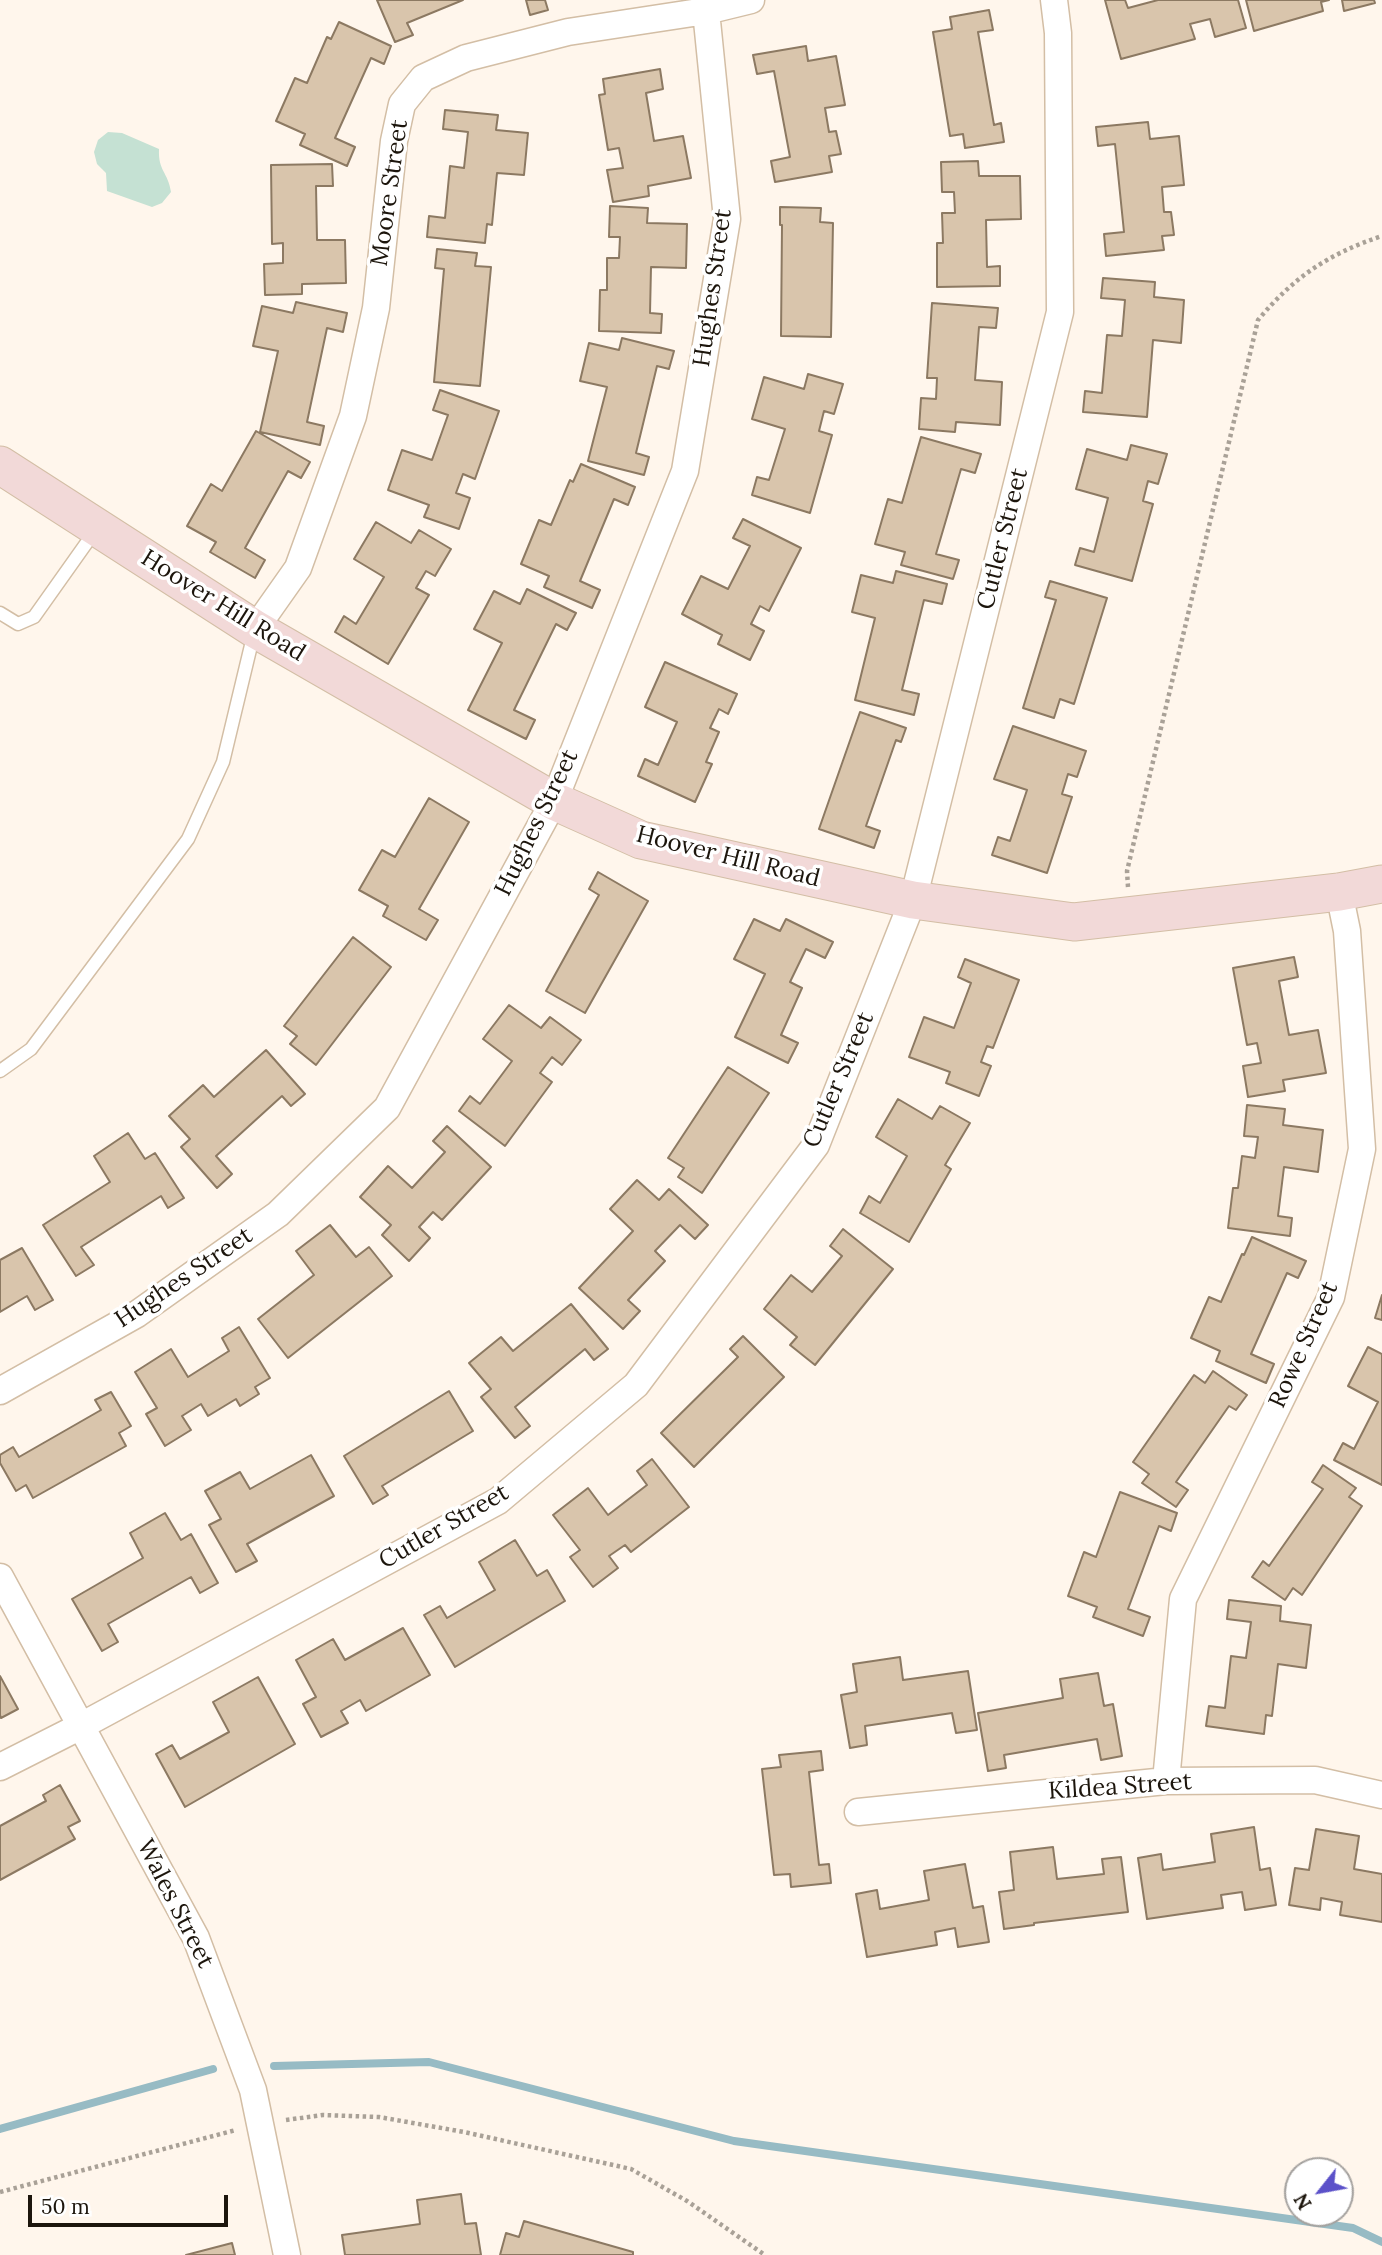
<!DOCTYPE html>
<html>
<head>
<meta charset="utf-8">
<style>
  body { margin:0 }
  #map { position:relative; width:1382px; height:2255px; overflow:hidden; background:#fff6ec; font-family:Lora,serif }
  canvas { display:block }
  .north { position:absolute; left:1284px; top:2157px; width:70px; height:70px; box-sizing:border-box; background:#fff; border:2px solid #a4a19e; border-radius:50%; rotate:239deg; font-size:19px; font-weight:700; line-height:28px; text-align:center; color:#1c150c }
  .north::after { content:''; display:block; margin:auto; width:24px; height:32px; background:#5b51c9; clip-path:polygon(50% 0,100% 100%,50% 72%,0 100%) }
  .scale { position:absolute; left:28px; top:2195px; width:200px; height:32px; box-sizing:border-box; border:4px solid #1c150c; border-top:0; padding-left:9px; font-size:21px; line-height:24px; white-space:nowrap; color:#1c150c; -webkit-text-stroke:5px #fff; paint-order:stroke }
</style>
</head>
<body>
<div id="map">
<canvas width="1382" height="2255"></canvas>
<div class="north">N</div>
<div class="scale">50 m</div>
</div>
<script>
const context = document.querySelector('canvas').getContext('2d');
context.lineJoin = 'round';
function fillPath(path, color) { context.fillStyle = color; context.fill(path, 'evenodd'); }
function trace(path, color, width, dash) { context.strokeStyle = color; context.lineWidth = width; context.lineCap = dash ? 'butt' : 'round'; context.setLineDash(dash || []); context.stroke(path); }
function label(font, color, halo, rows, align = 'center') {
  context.font = font + ' Lora,serif'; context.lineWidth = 7; context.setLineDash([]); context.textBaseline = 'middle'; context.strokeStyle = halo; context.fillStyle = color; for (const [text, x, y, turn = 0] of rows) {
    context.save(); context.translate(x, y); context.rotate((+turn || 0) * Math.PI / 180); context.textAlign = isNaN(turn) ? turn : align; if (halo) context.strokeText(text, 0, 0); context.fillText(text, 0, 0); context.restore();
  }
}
const green = new Path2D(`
  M108,132L122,133L159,149C158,171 168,172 171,192L162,203L152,207L107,191L106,173L97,164L94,152L98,140Z`);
const stream = new Path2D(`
  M274,2066L429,2062L734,2141L1353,2228L1382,2242
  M0,2129L213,2069`);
const building = new Path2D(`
  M377,0H463L407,23L413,35L395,42Z
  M526,0H545L548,10L530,15Z
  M1105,0H1125L1128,8L1158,0H1238L1246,28L1215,37L1210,19L1190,24L1195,39L1121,59Z
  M1246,0H1329L1321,2L1323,11L1254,31Z
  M1342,0H1374L1375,3L1344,11Z
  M989,10L993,30L978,32L994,125L1001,123L1004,142L965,148L963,134L950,136L933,32L952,29L950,17Z
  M339,22L391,46L384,64L371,58L335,138L355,147L347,166L300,145L305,134L276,121L295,78L307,83L327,37L331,39Z
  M806,46L808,61L836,56L845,105L825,108L829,132L836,131L841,154L829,156L832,172L775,182L771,161L790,157L774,71L757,74L753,55Z
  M660,69L663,89L646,93L654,141L683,136L691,178L648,186L649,196L613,202L607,170L623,168L619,148L608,150L599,95L605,94L603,79Z
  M445,110L498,115L496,130L528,133L524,175L497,173L492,225L487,224L485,243L427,237L429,216L445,218L450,166L464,168L468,132L443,129Z
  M1148,122L1150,139L1179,136L1184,185L1162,187L1164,212H1171L1174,235L1162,236L1164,250L1106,256L1104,234L1124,232L1115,144L1098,146L1096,127Z
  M978,161L979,176H1020L1021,219L986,220L987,267L1000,266V286L937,287V243H943L942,213H955L954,192H942L941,162Z
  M332,164L333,186H316L317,240H345L346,283L302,284V294L265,295L264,264L283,263V243L272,244L271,165Z
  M610,206L648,208L647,223L687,224L686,268L651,267L650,313L662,314L661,333L599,331L600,290H607V258H619L620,237H609Z
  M780,207L821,208L820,222L833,223L831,337L781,336L782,225H780Z
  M437,249L477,253L475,266L491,267L480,386L434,382L444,269L435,268Z
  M1103,278L1155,282L1154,297L1184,300L1181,343L1153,340L1147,417L1083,412L1085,391L1102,393L1107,335L1122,336L1125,300L1101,298Z
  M296,302L347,313L343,332L327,328L307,422L324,426L320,445L260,432L278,351L253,346L262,306L293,313Z
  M932,303L998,308L996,328L979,327L975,380L1002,382L1000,425L956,422L955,432L919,429L921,398L936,399L937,378H927Z
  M622,338L674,351L669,369L657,366L636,453L649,457L644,475L588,461L607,387L580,381L589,343L619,350Z
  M808,374L843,384L834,414L824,411L819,431L832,435L810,513L752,495L757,477L769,480L785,429L752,419L764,377L804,389Z
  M440,390L499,411L475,479L463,474L456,493L470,498L459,529L424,517L429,505L388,490L402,450L432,460L448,415L433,410Z
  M256,431L310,462L301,478L288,471L245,548L265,560L255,578L210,552L216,542L187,526L211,484L222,491Z
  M921,437L981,454L975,473L961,469L936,554L959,560L953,579L901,565L905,552L875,544L888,499L902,503Z
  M1131,445L1167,454L1158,484L1148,481L1143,501L1153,504L1132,581L1075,565L1080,548L1094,552L1108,498L1076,489L1087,449L1127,460Z
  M581,464L635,487L628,505L614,499L580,581L600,590L592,608L544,587L549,576L521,564L539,520L551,525L570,480L573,482Z
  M743,519L801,548L769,611L760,606L751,624L764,631L750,660L718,644L722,635L682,614L701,576L728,589L750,546L733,538Z
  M376,522L411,543L419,530L451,549L435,576L426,571L416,588L429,595L388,664L335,632L344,616L356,624L384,577L354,559Z
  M896,571L947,584L942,604L924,600L902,690L919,694L914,715L855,700L875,618L852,612L861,575L893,583Z
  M1050,581L1107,598L1074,704L1060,699L1054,718L1023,708L1056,600L1045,597Z
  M527,589L576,613L567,630L556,624L514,710L535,720L526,739L468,710L502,643L474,629L494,591L520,604Z
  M665,662L737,694L728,714L719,709L710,728L719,732L706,762L712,764L695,802L638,776L645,759L658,765L677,722L645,707Z
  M860,712L906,728L901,742L896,740L866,826L880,831L874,848L819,829Z
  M1013,726L1086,751L1077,777L1068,774L1062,794L1072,797L1047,873L992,855L998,837L1010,841L1027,790L994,779Z
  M429,798L469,822L419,909L438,920L426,940L383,916L388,906L359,890L382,850L395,857Z
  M598,872L648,901L585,1013L546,991L599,895L589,889Z
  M754,919L780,931L786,919L833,942L825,958L806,949L790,982L802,988L781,1035L798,1043L788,1063L735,1037L765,974L734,959Z
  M353,937L391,967L316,1065L290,1044L297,1036L284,1026Z
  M1294,957L1298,977L1279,981L1289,1035L1318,1030L1326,1073L1283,1080L1285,1091L1248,1097L1243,1066L1261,1063L1257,1043L1247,1045L1233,968Z
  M965,959L1019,980L993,1048L987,1046L981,1062L991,1066L979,1096L946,1083L950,1072L909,1057L924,1017L954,1028L971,983L958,977Z
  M509,1005L541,1028L550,1017L581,1040L562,1065L552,1057L540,1073L552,1082L505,1146L459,1111L470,1096L480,1104L512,1061L483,1039Z
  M266,1050L305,1094L291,1106L282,1096L216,1156L232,1174L217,1188L181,1147L190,1139L169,1116L203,1085L214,1097Z
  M728,1067L769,1093L702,1193L678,1177L684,1168L668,1158Z
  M898,1099L932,1119L940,1106L970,1123L945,1165L951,1169L909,1242L860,1213L869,1196L880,1203L907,1156L876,1137Z
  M1247,1105L1285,1109L1283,1125L1323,1130L1318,1172L1284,1167L1278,1216L1292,1218L1290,1236L1228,1228L1233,1188H1238L1242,1156L1255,1158L1258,1137L1244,1136Z
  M447,1126L491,1167L442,1220L433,1212L419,1227L430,1238L409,1261L382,1235L391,1225L360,1197L388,1166L412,1188L445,1152L433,1141Z
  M128,1133L145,1159L155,1153L184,1198L168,1208L161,1196L81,1247L94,1265L76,1276L43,1225L110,1182L94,1156Z
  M637,1180L659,1200L669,1189L708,1225L695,1239L680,1225L655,1251L665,1261L628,1300L640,1311L623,1329L579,1288L633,1231L610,1209Z
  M330,1225L356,1257L369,1247L392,1276L288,1358L258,1319L314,1275L296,1251Z
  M843,1229L893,1269L815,1365L790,1345L797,1337L764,1309L791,1275L812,1292L842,1256L830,1246Z
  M1252,1237L1306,1261L1298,1278L1287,1273L1251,1354L1274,1364L1266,1383L1216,1361L1220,1351L1191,1338L1209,1297L1221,1302L1242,1254L1244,1255Z
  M22,1248L53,1300L35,1310L27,1296L0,1312V1260Z
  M1382,1295V1320L1375,1318Z
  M571,1304L608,1349L594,1360L585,1349L515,1407L530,1426L515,1438L481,1397L491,1389L469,1363L501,1337L513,1351Z
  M239,1327L270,1378L255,1387L259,1394L240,1406L236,1399L208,1416L201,1404L182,1416L191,1430L165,1446L146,1414L157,1408L135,1372L171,1349L188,1377L229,1351L222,1338Z
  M743,1336L784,1377L694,1467L661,1433L738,1357L730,1349Z
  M1368,1347L1382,1354V1485L1334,1460L1343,1443L1354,1449L1378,1402L1348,1386Z
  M1213,1371L1247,1395L1236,1410L1229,1406L1176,1482L1188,1490L1176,1507L1142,1483L1149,1474L1133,1462L1194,1375L1205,1383Z
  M449,1391L473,1431L382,1486L388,1495L373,1504L344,1456Z
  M111,1392L131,1426L119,1433L126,1446L33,1498L26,1485L16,1491L0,1463V1455L13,1447L19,1457L101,1410L95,1400Z
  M311,1455L334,1496L247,1544L257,1561L236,1572L209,1525L221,1519L205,1491L240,1472L250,1489Z
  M652,1459L689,1507L631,1552L625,1545L609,1556L618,1568L593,1587L570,1557L580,1550L553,1515L588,1488L608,1515L647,1485L637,1471Z
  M1323,1465L1356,1488L1349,1497L1362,1506L1302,1595L1293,1588L1285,1600L1252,1577L1263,1561L1269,1566L1323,1489L1312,1482Z
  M1120,1492L1177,1513L1171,1531L1159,1526L1128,1609L1150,1617L1143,1636L1093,1617L1097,1607L1068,1596L1084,1552L1096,1557Z
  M165,1513L181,1540L191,1534L218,1583L200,1593L191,1577L108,1624L118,1642L102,1651L72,1599L143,1558L130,1533Z
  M515,1540L537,1576L547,1570L565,1601L455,1667L424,1615L440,1606L447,1618L495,1590L479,1562Z
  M1229,1600L1281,1606L1280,1621L1311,1625L1306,1668L1278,1664L1272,1716L1266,1715L1264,1734L1206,1726L1209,1706L1225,1708L1231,1656L1246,1658L1251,1622L1227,1619Z
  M403,1628L430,1675L366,1711L360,1700L341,1711L348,1723L321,1737L303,1704L316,1697L296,1660L333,1639L345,1660Z
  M900,1657L903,1680L968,1671L977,1730L956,1733L952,1713L865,1726L867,1745L850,1748L841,1695L857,1692L853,1664Z
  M1098,1673L1104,1706L1113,1704L1122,1756L1101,1760L1097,1739L1004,1755L1006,1768L988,1771L978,1713L1063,1698L1060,1679Z
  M0,1676L18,1709L1,1718L0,1715Z
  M258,1677L295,1744L185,1807L156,1754L172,1745L180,1759L229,1732L213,1702Z
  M821,1751L823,1770L809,1772L819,1865L829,1864L831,1883L791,1887L790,1874L774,1875L762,1769L781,1767L779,1755Z
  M60,1785L80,1821L68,1827L75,1839L0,1880V1826L46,1801L43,1795Z
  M1254,1827L1260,1870L1270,1868L1276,1905L1245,1910L1242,1892L1221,1895L1223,1908L1147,1919L1138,1858L1161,1854L1163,1870L1215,1862L1211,1834Z
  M1316,1829L1359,1836L1354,1869L1382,1874V1922L1340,1915L1342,1902L1321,1898L1320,1910L1289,1905L1295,1868L1309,1870Z
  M1053,1847L1057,1879L1104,1874L1102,1859L1121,1857L1128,1912L1034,1923V1925L1004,1929L999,1892L1014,1890L1010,1852Z
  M965,1864L973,1908L983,1906L989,1942L958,1947L955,1928L935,1932L937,1945L867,1957L856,1894L877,1890L880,1909L929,1900L924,1871Z
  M461,2194L465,2224L476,2223L481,2255H345L342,2235L420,2224L417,2200Z
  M524,2221L633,2252V2255H500L506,2233L519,2237Z
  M232,2243L235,2255H186Z`);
const path = new Path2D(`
  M1128,887L1127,871L1258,320C1294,277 1328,254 1382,236
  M286,2120L323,2115L379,2117L464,2132L631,2169L687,2201L765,2255
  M0,2192L236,2130`);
const lane = new Path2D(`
  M0,613L18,624L34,617L95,531
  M0,1071L31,1049L188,839L223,762L254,633`);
const street = new Path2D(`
  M255,629L298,568L353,416L376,308L394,141L402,104L423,78L466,58L568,32L706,11L751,0
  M0,1391L137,1314L278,1214L387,1108L554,801L685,471L727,219L706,11
  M0,1577L196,1938L253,2090L287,2255
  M0,1767L81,1726L498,1501L636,1385L816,1145L913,900L1060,312L1058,33L1054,0
  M1166,1781L1183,1599L1331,1297L1362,1149L1347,931L1339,892
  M858,1812L1166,1781L1315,1780L1382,1795`);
const secondary = new Path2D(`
  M0,465L255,629L554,801L641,840L913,900L1074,922L1339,892L1382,884`);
const streetNames = [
  ["Moore Street",390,193,-82],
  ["Hughes Street",713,288,-82],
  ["Cutler Street",1003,539,-76],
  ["Hoover Hill Road",223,606,32],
  ["Hughes Street",537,823,-64],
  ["Hoover Hill Road",728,857,14],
  ["Cutler Street",839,1080,-67],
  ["Hughes Street",184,1278,-34],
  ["Rowe Street",1304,1345,-66],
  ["Cutler Street",444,1527,-30],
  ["Kildea Street",1120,1787,-4],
  ["Wales Street",175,1904,63]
];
fillPath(green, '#c5e1d3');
trace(stream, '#97bbc4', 8);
fillPath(building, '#d9c5ac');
trace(building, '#8c7962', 2);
trace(lane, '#d3bea5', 15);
trace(street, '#d3bea5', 29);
trace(secondary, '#d3bea5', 39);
trace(path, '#a9a197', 4.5, [3.5, 3.5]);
trace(lane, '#fff', 12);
trace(street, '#fff', 26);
trace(secondary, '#f2d9d8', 37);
label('24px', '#1c150c', '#fff', streetNames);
</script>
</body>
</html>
